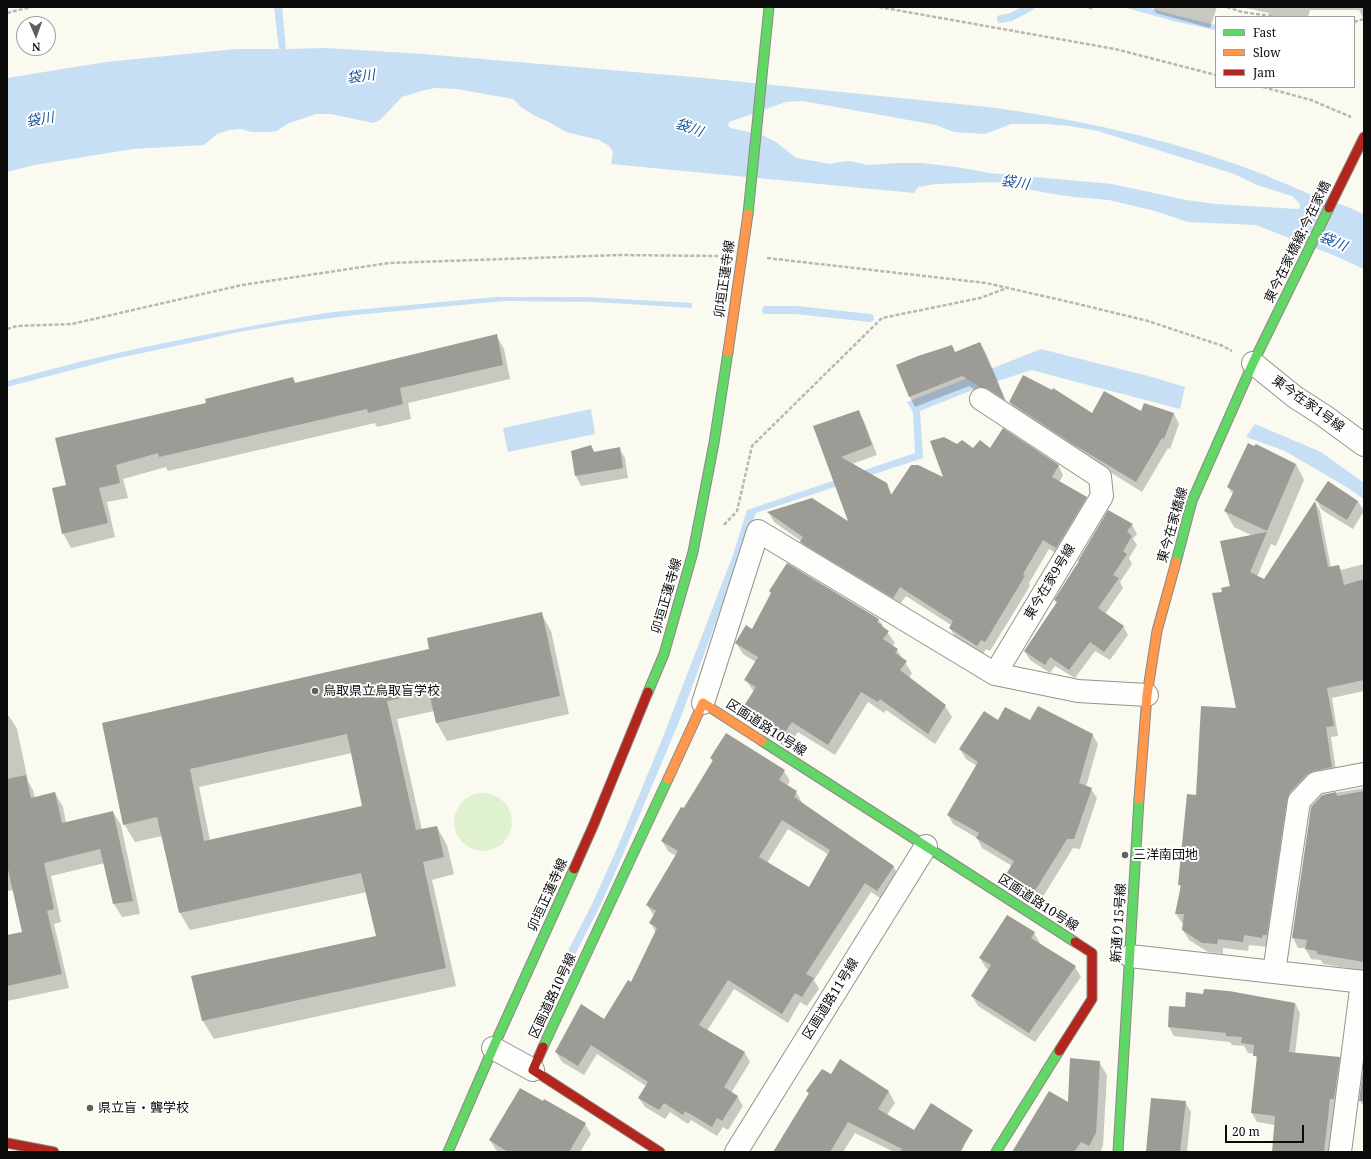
<!DOCTYPE html>
<html>
<head>
<meta charset="utf-8">
<style>
  body { margin:0 }
  #map { position:relative; width:1371px; height:1159px; overflow:hidden; background:#fafaf0; font-family:"Noto Serif",serif }
  canvas { display:block }
  .frame { position:absolute; inset:0; border:8px solid #0c0c0c; pointer-events:none }
  .legend { position:absolute; left:1215px; top:16px; width:140px; height:72px; box-sizing:border-box; background:#fff; border:1px solid #9e9e9e; margin:0; padding:5px 7px; list-style:none; font-size:12px; color:#0c0c0c }
  .legend li { display:flex; align-items:center; gap:8px; height:20px }
  .legend b { width:20px; border:1px solid #9e9e9e }
  .north { position:absolute; left:16px; top:16px; width:40px; height:40px; box-sizing:border-box; background:#fff; border:1px solid #9e9e9e; border-radius:50%; rotate:178deg; font-size:11px; font-weight:700; line-height:16px; text-align:center; color:#0c0c0c }
  .north::after { content:''; display:block; margin:auto; width:14px; height:18px; background:#5f5f5c; clip-path:polygon(50% 0,100% 100%,50% 72%,0 100%) }
  .scale { position:absolute; left:1225px; top:1125px; width:79px; height:18px; box-sizing:border-box; border:2px solid #0c0c0c; border-top:0; padding-left:5px; font-size:12px; line-height:14px; white-space:nowrap; color:#0c0c0c; -webkit-text-stroke:3px #fff; paint-order:stroke }
</style>
</head>
<body>
<div id="map">
<canvas width="1371" height="1159"></canvas>
<div class="frame"></div>
<ul class="legend">
<li><b style="height:5px;background:#63d668"></b>Fast</li>
<li><b style="height:5px;background:#ff974d"></b>Slow</li>
<li><b style="height:5px;background:#b3261e"></b>Jam</li>
</ul>
<div class="north">N</div>
<div class="scale">20 m</div>
</div>
<script>
const context = document.querySelector('canvas').getContext('2d');
context.lineJoin = 'round';
function fillPath(path, color) { context.fillStyle = color; context.fill(path, 'evenodd'); }
function trace(path, color, width, dash) { context.strokeStyle = color; context.lineWidth = width; context.lineCap = dash ? 'butt' : 'round'; context.setLineDash(dash || []); context.stroke(path); }
function label(font, color, halo, rows, align = 'center') {
  context.font = font + ' "Noto Serif","Noto Sans JP",serif'; context.lineWidth = 4; context.setLineDash([]); context.textBaseline = 'middle'; context.strokeStyle = halo; context.fillStyle = color; for (const [text, x, y, turn = 0] of rows) {
    context.save(); context.translate(x, y); context.rotate((+turn || 0) * Math.PI / 180); context.textAlign = isNaN(turn) ? turn : align; if (halo) context.strokeText(text, 0, 0); context.fillText(text, 0, 0); context.restore();
  }
}
const green = new Path2D(`
  M454 822a29 29 0 1 1 58 0a29 29 0 1 1-58 0Z`);
const water = new Path2D(`
  M274,7H282L286,49L325,48L424,54L704,78L988,107C1077,119 1165,138 1249,169C1266,175 1283,183 1300,190C1321,199 1344,203 1364,215V269L1333,255L1256,225L1188,222L1155,211L1109,200L1074,197L1047,193L996,182L936,184L918,187L914,193L611,164L613,152L609,146L599,140L566,132L549,122L535,116L521,107L513,99L457,89L435,88L421,91L402,97L380,120L373,123L331,114H316L287,124L277,131L268,132H252L241,129L229,130L217,134L204,145L133,149L34,165L7,172V78L106,62L236,49H279ZM803,101L936,125L954,132L985,134L1011,124H1046L1070,126L1098,131L1234,174L1257,185L1292,196L1299,203L1300,208L1297,209L1216,204L1186,200L1112,184L989,173L957,167L921,163H898L867,165L850,161L839,162L831,164L796,158L776,142L762,135L731,128L728,126L729,122L786,102Z
  M1123,7H1146L1178,16L1216,25V30L1177,22Z
  M496,297H586L692,303V308L594,302L504,301L355,315L285,324L233,333L199,341L114,359L7,387V381L83,361L145,347L204,335L290,319L333,312Z
  M1041,349L1152,377L1185,387L1180,409L1031,370L980,387L920,411L923,458L756,513L681,717L621,859L600,906L533,1036L527,1031L592,904L619,844L663,737L733,555L747,510L915,453L913,412L907,402Z
  M591,409L595,434L508,452L503,428Z
  M1255,424L1321,452L1364,483V499L1348,488L1285,451L1246,437Z`);
const shadow = new Path2D(`
  M1085,7H1093L1092,10Z
  M1153,7H1217L1210,28L1156,13Z
  M1241,7H1364V20L1359,10H1310L1308,17H1268L1269,13Z
  M496,335L504,349L510,379L408,403L411,419L377,427L375,423L168,471L166,467L123,479L128,498L107,502L115,537L71,548L63,533L68,486L207,403L292,378L296,383Z
  M980,343L986,353L1009,408L969,386L915,407L910,397L897,366L952,346L955,353Z
  M1010,402L1093,414L1141,412L1174,414L1179,424L1170,449L1168,448L1142,492L1016,413Z
  M858,411L864,421L877,455L852,464L886,484L892,495L944,479L958,446L973,449L991,450L1058,465L1063,475L1059,483L1086,498L1091,508L1062,557L1049,549L1029,583L1030,586L990,651L986,649L983,654L955,637L950,628L951,625L906,596L898,607L807,551L801,541L774,522L769,513L850,523L814,427Z
  M591,446L594,452L619,448L625,458L628,478L581,486L576,476Z
  M1296,464L1304,480L1276,546L1271,544L1257,577L1264,581L1315,502L1320,511L1331,568L1339,566L1341,570L1364,564V691L1332,698L1338,736L1331,737L1337,777L1313,784L1268,947L1249,945L1248,951L1223,948V954L1208,952L1189,940L1183,930L1184,923H1182L1176,914L1181,889L1179,884L1237,709L1223,592L1231,587L1253,536L1234,527L1225,511L1233,495L1228,487Z
  M1316,500L1358,501L1364,511L1353,529L1322,510Z
  M1132,525L1137,534L1133,539L1137,545L1129,558L1132,564L1120,582L1123,588L1105,614L1123,626L1128,635L1110,660L1095,651L1075,678L1055,666L1050,673L1030,660L1025,652L1057,603L1055,600Z
  M770,591L878,619L895,643L892,646L897,650L912,673L909,678L945,706L952,717L935,744L886,710L884,713L868,702L835,755L798,732L787,748L748,723L741,712L754,692L746,680L756,662L743,654L736,643L752,630L772,594Z
  M541,613L551,631L569,714L447,741L437,723L434,711L397,719L422,830L437,827L447,845L454,874L432,880L456,986L214,1039L203,1021L192,976L377,937L367,892L190,930L180,913L162,836L135,842L124,824L103,723L431,650ZM352,753L363,807L210,840L199,787Z
  M7,716H9L17,729L28,781L33,790L35,798L55,793L63,807L66,823L113,812L121,825L140,914L122,917L114,904L105,863L51,876L61,922L54,924L69,988L7,1001V936L24,933L14,890L7,891Z
  M1031,721L1092,734L1098,744L1086,787L1091,789L1097,798L1080,849L1073,848L1039,903L1011,886L1006,876L1012,866L982,848L977,838L953,824L948,815L977,766L966,759L960,749L998,722Z
  M711,758L784,771L790,781L787,786L796,792L802,802L801,803L893,866L899,876L883,900L871,892L814,980L819,989L807,1006L800,1002L788,1023L734,989L707,1031L745,1053L750,1062L731,1093L737,1096L743,1106L728,1130L723,1127L717,1136L691,1120L688,1124L670,1112L665,1119L645,1107L639,1098L646,1086L597,1054L584,1075L562,1062L556,1052L605,1020L632,983L656,933L651,923L654,916L647,905L676,856L668,851L662,841L713,762ZM788,829L829,855L809,888L767,863Z
  M1364,788V971L1323,964L1321,960L1311,959L1305,948H1298L1293,938L1323,795Z
  M1034,933L1040,943L1039,945L1075,967L1081,977L1035,1042L978,1006L972,996L989,970L986,968L980,958Z
  M1295,1003L1300,1013L1295,1054L1339,1058L1345,1068L1330,1152H1273L1275,1125L1257,1122L1252,1113L1257,1060L1255,1054L1248,1053L1244,1046L1232,1045L1230,1042L1174,1036L1169,1027L1186,1008Z
  M1099,1062L1107,1075L1103,1146L1100,1152H1041L1069,1104Z
  M1364,1072V1107L1360,1101Z
  M831,1075L889,1092L895,1103L887,1115L915,1131L958,1135L964,1146L961,1152H894L855,1133L843,1152H774L809,1094L807,1091Z
  M1185,1102L1191,1112L1187,1152H1147Z
  M585,1124L591,1134L580,1152H500L496,1150L490,1140Z`);
const stream = new Path2D(`
  M1001,19L1011,17L1030,7
  M766,310H796L870,318`);
const building = new Path2D(`
  M497,334L503,365L400,388L403,404L368,413L367,409L159,457L158,453L116,465L120,483L99,488L108,523L62,534L52,488L66,485L55,438L206,403L205,399L293,377L295,383Z
  M980,342L1005,400L988,389L980,387L962,376L909,397L896,365L918,356L952,345L955,352Z
  M1023,375L1052,390L1053,388L1092,413L1104,391L1141,411L1144,403L1174,413L1164,439L1162,438L1136,482L1071,443L1009,402Z
  M859,410L872,445L841,457L887,483L891,495L911,465H918L943,477L930,441L944,437L957,444L962,440L973,448L980,440L990,448L1003,428L1059,465L1052,477L1087,497L1056,548L1043,540L1023,574L1025,576L985,642L981,640L977,646L949,628L953,621L900,587L893,598L800,542L803,537L767,512L812,498L848,521L813,426Z
  M1248,443L1254,446L1256,444L1296,464L1267,531L1224,511L1234,491L1227,487Z
  M591,445L594,452L620,447L623,468L575,476L571,451Z
  M1328,481L1358,501L1347,520L1315,500Z
  M1315,501L1328,567L1339,565L1344,585L1364,579V680L1327,688L1334,726L1326,727L1332,767L1314,771L1307,774L1290,792L1287,799L1267,935H1263L1262,938L1244,935L1243,942L1218,939L1217,944L1202,943L1182,930L1184,914H1175L1181,885H1178L1187,794L1196,795L1201,706L1236,708L1212,593L1222,592L1221,588L1230,586L1220,541L1267,532L1250,572L1264,579Z
  M1108,510L1133,524L1127,531L1132,536L1123,551L1127,554L1113,575L1119,578L1098,608L1124,626L1104,652L1090,642L1069,670L1050,657L1045,665L1024,651L1057,602L1054,600L1079,561H1078Z
  M787,563L879,619L877,622L882,625L881,626L889,631L883,639L898,649L895,653L907,661L900,670L946,705L928,734L880,699L878,702L861,692L828,745L792,722L781,738L740,712L756,687L744,680L758,657L735,643L746,625L752,629L771,593L769,591Z
  M542,612L560,696L436,723L429,692L387,701L416,830L437,826L444,857L423,862L446,968L202,1021L191,976L376,936L361,873L179,913L157,817L123,825L102,723L429,649L427,638ZM347,734L362,806L204,841L190,769Z
  M1038,706L1093,734L1079,783L1092,788L1074,839H1067L1033,894L1005,876L1014,861L976,838L979,833L947,815L978,762L959,749L984,711L998,720L1005,707L1030,720Z
  M726,733L785,770L779,780L797,791L794,797L894,866L877,891L865,883L806,974L814,978L802,997L795,993L782,1014L728,980L699,1025L745,1052L724,1087L738,1096L722,1121L717,1118L712,1127L685,1111L683,1115L664,1103L659,1110L638,1098L648,1082L591,1045L578,1066L555,1052L581,1004L604,1019L628,980L631,982L657,928L649,923L656,911L646,905L678,851L661,841L681,807L684,808L713,760L710,758ZM782,820L830,850L809,887L759,857Z
  M26,775L31,798L55,792L62,823L113,811L133,901L113,904L100,849L44,863L54,909L47,911L62,974L7,986V935L22,932L7,865V779Z
  M1364,791V962L1317,954V951L1305,949L1307,940L1292,938L1311,807L1322,795L1336,792L1337,796Z
  M1007,915L1035,932L1031,938L1076,966L1029,1033L971,996L991,965L979,958Z
  M1204,989L1229,991L1295,1003L1289,1052L1340,1057L1334,1099H1330L1324,1152H1272L1275,1116L1251,1113L1257,1056H1253L1254,1045L1241,1043L1242,1037L1226,1036V1033L1168,1027L1169,1006L1185,1007L1186,992L1203,994Z
  M1070,1058L1100,1061L1096,1133L1089,1146L1081,1142L1074,1152H1012L1049,1091L1068,1102Z
  M840,1059L889,1091L878,1109L914,1130L931,1103L973,1130L960,1152H900L902,1149L848,1122L830,1152H773L809,1093L806,1091L822,1069L831,1074Z
  M1364,1064V1101H1359Z
  M520,1088L543,1101L544,1099L586,1123L569,1152H508L489,1140Z
  M1151,1098L1186,1101L1180,1152H1146Z`);
const path = new Path2D(`
  M879,7L1115,49L1216,75
  M1227,7L1242,12L1278,17
  M7,13L31,7
  M1354,22L1364,19
  M1263,87L1311,100L1351,117
  M767,258L986,283L1074,303L1148,321L1223,346L1232,351
  M7,329L17,326L72,324L242,285L389,263L619,255L718,256
  M724,525L737,511L752,446L882,318L980,298L1007,288`);
const street = new Path2D(`
  M1253,363L1295,397L1323,415L1364,445
  M981,399L1100,477L1102,496L995,674L1078,691L1147,695
  M703,703L758,531L995,674
  M1130,956L1364,982
  M1274,972L1299,801L1316,783L1364,774
  M493,1048L533,1070
  M736,1152L926,846
  M1340,1152L1362,982`);
const fast = new Path2D(`
  M748,214L769,7
  M1176,562L1192,501L1253,363L1329,208
  M648,692L664,654L693,552L714,443L728,352
  M762,741L1075,942
  M543,1047L668,779
  M448,1152L493,1048L574,869
  M996,1152L1059,1051
  M1118,1152L1139,799`);
const slow = new Path2D(`
  M728,352L748,214
  M668,779L703,703L762,741
  M1139,799L1147,695L1157,631L1176,562`);
const jam = new Path2D(`
  M1329,208L1364,137
  M574,869L594,824L648,692
  M543,1047L533,1070L660,1152
  M1059,1051L1092,999V953L1075,942
  M7,1143L54,1152`);
const markers = [
  [315,691,4,"#5f5f5c"],
  [1125,855,4,"#5f5f5c"],
  [90,1108,4,"#5f5f5c"]
];
const streetNames = [
  ["東今在家橋線;今在家橋",1298,242,-64],
  ["卯垣正蓮寺線",725,279,-82],
  ["東今在家1号線",1308,404,36],
  ["東今在家橋線",1173,525,-74],
  ["東今在家9号線",1050,582,-59],
  ["卯垣正蓮寺線",667,596,-74],
  ["区画道路10号線",766,728,33],
  ["卯垣正蓮寺線",548,895,-66],
  ["区画道路10号線",1038,903,33],
  ["新通り15号線",1119,923,-86],
  ["区画道路10号線",553,996,-65],
  ["区画道路11号線",831,999,-58]
];
const poiNames = [
  ["鳥取県立鳥取盲学校",323,691],
  ["三洋南団地",1133,855],
  ["県立盲・聾学校",98,1108]
];
const waterNames = [
  ["袋川",361,77,-7],
  ["袋川",40,120,-10],
  ["袋川",689,128,20],
  ["袋川",1015,183,9],
  ["袋川",1333,242,23]
];
fillPath(green, '#e0f1d0');
fillPath(water, '#c6dff4');
fillPath(shadow, '#0003');
trace(stream, '#c6dff4', 8);
fillPath(building, '#9c9b96');
trace(street, '#93938f', 24);
trace(fast, '#8a8a85', 11);
trace(slow, '#8a8a85', 11);
trace(jam, '#8a8a85', 11);
trace(path, '#b7b7b5', 2.5, [4, 2]);
trace(street, '#fefefd', 22);
trace(fast, '#63d668', 9);
trace(slow, '#ff974d', 9);
trace(jam, '#b3261e', 9);
for (const [x, y, r, color] of markers) { const dot = new Path2D(); dot.arc(x, y, r, 0, 2 * Math.PI); context.fillStyle = color; context.fill(dot); trace(dot, '#fff', 1.5); }
label('13px', '#0c0c0c', '#fff', streetNames);
label('13px', '#0c0c0c', '#fff', poiNames, 'left');
label('italic 14px', '#15539d', '#fff', waterNames);
</script>
</body>
</html>
